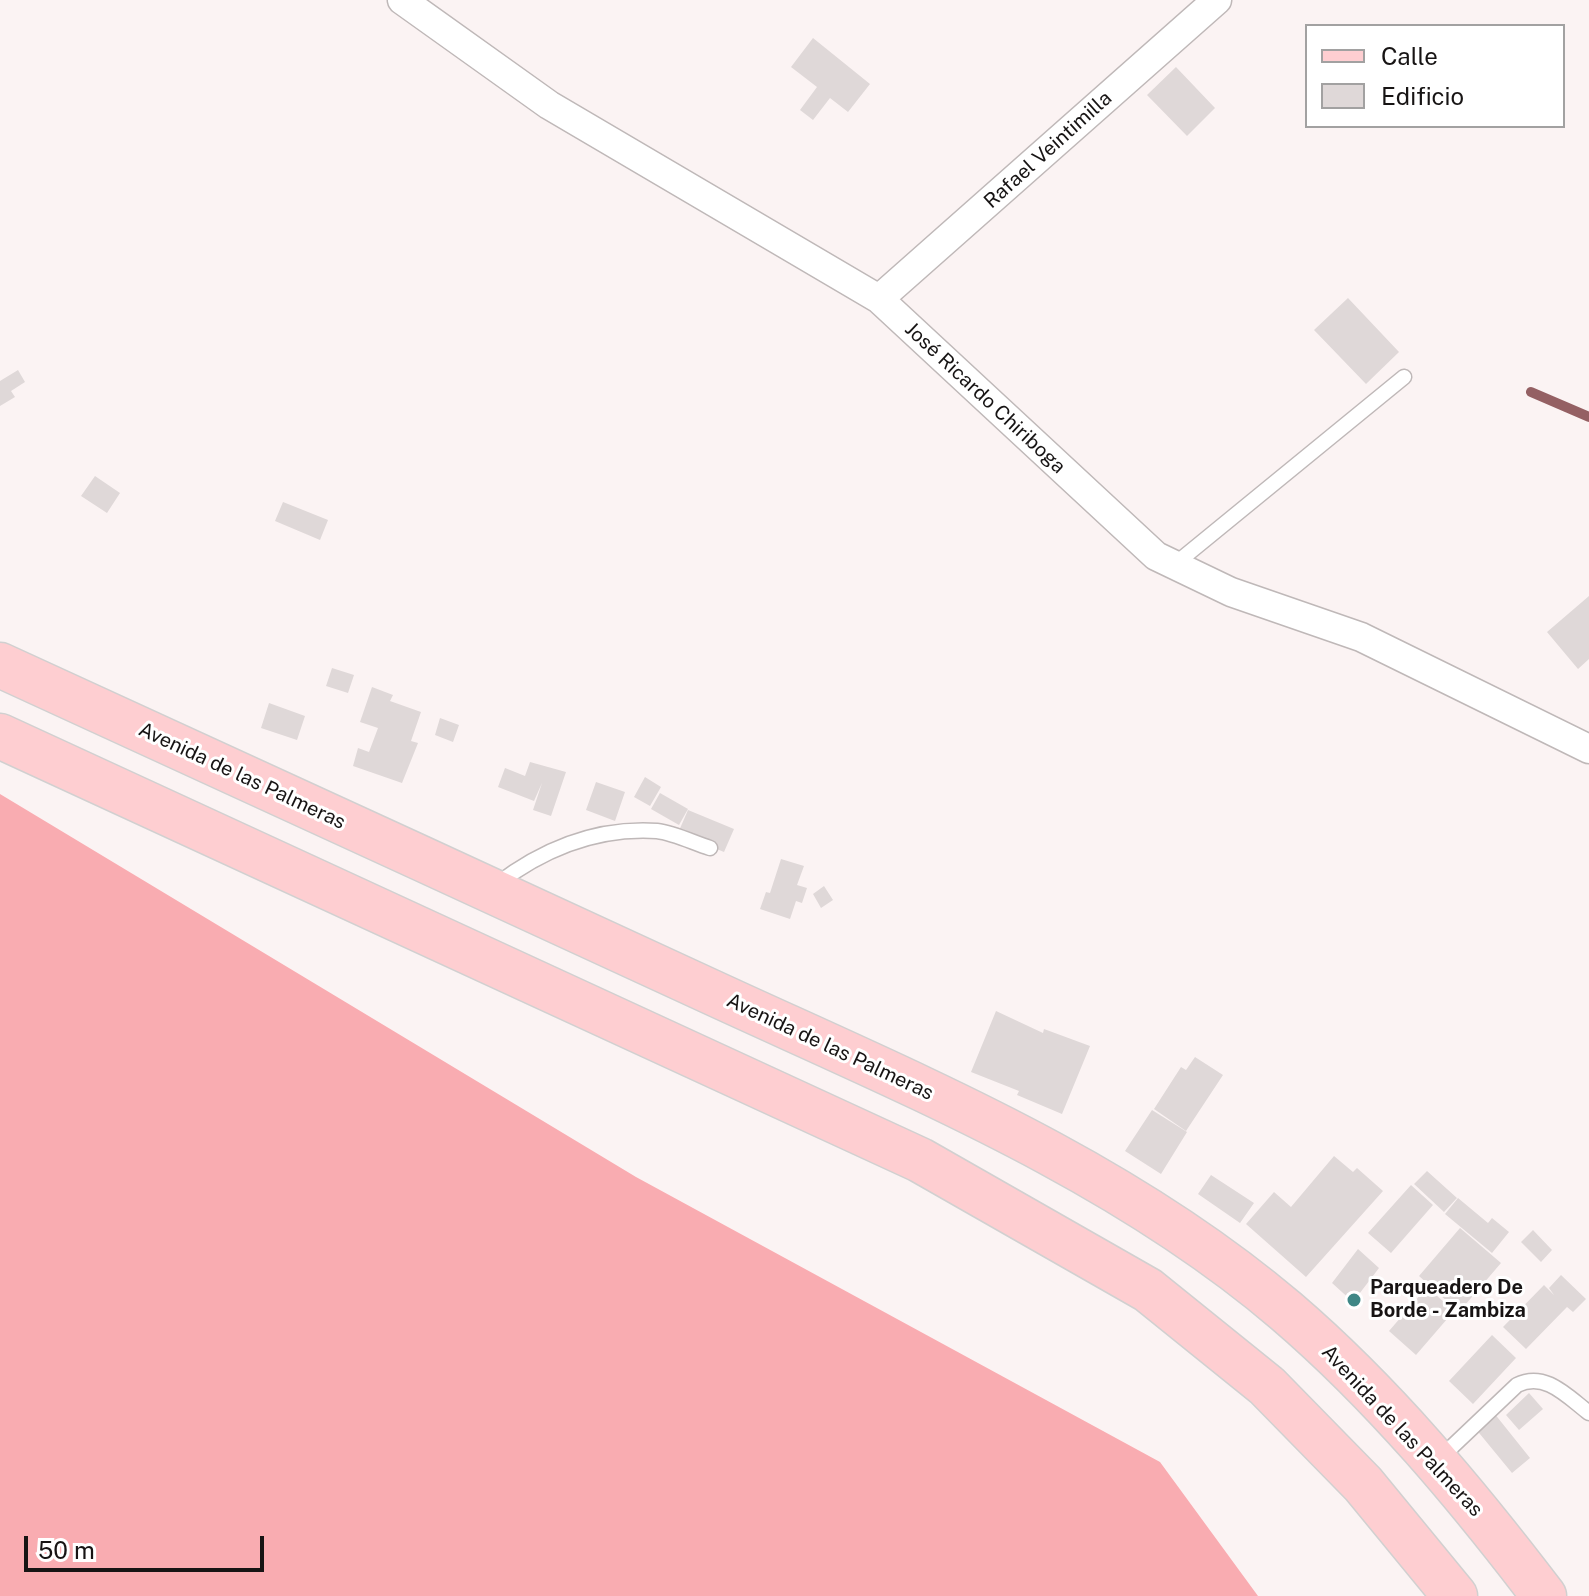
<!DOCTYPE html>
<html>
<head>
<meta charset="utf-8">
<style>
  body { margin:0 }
  #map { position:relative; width:1589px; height:1596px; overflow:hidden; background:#fbf3f3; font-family:"Public Sans",sans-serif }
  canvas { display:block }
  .legend { position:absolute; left:1305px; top:24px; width:260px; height:104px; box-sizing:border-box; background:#fff; border:2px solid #a2a1a1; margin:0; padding:10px 14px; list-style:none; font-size:24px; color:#171414 }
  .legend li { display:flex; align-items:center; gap:16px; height:40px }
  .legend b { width:40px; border:2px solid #a2a1a1 }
  .scale { position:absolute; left:24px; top:1536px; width:240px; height:36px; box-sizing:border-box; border:4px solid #171414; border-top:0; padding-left:10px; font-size:24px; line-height:28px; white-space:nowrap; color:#171414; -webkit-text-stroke:6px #fff; paint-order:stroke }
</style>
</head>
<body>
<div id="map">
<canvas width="1589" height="1596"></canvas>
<ul class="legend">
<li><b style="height:10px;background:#feced1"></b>Calle</li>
<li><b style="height:22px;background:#dfd8d8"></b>Edificio</li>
</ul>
<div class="scale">50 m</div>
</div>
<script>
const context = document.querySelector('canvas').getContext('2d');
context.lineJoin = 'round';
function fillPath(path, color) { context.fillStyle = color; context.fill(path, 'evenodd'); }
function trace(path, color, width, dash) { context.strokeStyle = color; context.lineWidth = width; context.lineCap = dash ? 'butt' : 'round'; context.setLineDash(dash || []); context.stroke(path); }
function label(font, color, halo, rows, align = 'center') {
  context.font = font + ' "Public Sans",sans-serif'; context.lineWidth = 6; context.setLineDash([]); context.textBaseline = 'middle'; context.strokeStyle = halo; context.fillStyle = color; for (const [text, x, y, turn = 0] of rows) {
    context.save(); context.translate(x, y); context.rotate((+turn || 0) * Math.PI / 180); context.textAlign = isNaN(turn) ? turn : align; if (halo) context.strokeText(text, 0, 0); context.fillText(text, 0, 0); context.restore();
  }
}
const forest = new Path2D(`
  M0,794L636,1177L1160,1462L1258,1596H0Z`);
const stream = new Path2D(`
  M1531,392L1589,417`);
const building = new Path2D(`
  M813,38L870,84L848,112L830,98L813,120L800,110L817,87L791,67Z
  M1176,67L1215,108L1187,136L1147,95Z
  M1348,298L1399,352L1366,384L1314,330Z
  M18,370L25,382L11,391L15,397L0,406V381Z
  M95,476L120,493L107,513L81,496Z
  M283,502L328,520L320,540L275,521Z
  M1589,596V659L1578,669L1547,632Z
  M332,668L354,675L348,693L326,686Z
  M372,687L393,695L390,701L421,712L411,741L418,743L402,783L353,766L358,748L369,752L378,728L360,722Z
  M269,703L305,716L297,740L261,728Z
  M440,718L459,725L453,742L435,735Z
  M530,762L566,772L551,816L533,810L542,783L534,801L498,787L505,768L525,776Z
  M645,777L661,787L650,806L634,797Z
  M596,782L625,792L615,821L586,810Z
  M660,793L688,809L679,825L651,809Z
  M688,810L734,829L724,852L678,833Z
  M781,859L804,866L797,885L807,888L802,903L796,901L790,919L760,909L766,892L770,893Z
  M824,886L833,900L821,908L813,894Z
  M996,1011L1043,1033L1044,1029L1090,1046L1062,1114L1017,1095L1019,1091L971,1072Z
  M1195,1057L1223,1075L1186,1131L1154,1109L1181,1067L1186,1070Z
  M1152,1110L1187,1132L1161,1174L1125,1151Z
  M1334,1156L1353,1172L1357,1168L1383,1191L1306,1277L1246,1224L1274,1192L1291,1207Z
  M1427,1171L1457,1198L1444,1212L1414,1184Z
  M1211,1175L1254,1203L1240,1223L1198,1194Z
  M1411,1185L1433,1205L1391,1253L1368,1233Z
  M1458,1198L1488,1223L1492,1218L1509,1232L1492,1253L1445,1214Z
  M1460,1228L1501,1263L1459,1312L1419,1276Z
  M1533,1230L1552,1250L1541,1262L1521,1242Z
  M1358,1249L1379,1268L1353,1302L1332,1283Z
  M1561,1275L1586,1299L1573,1312L1567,1307L1526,1349L1503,1327L1544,1285L1554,1295L1549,1288Z
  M1427,1287L1454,1311L1416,1355L1389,1331Z
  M1492,1335L1516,1358L1473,1404L1449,1381Z
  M1529,1393L1543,1409L1519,1430L1506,1415Z
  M1494,1413L1530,1458L1512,1473L1475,1428Z`);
const service = new Path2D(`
  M1174,565L1404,377
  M496,885C543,849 596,827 657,831C674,833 694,843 710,848
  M1438,1460L1517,1385C1545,1371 1567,1396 1589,1413`);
const minor = new Path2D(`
  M402,0L549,105L879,299L1156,556L1231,592L1361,637L1589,749
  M879,299L1217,0`);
const primary = new Path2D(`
  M0,665C236,773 473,882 709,991C908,1083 1117,1167 1286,1311C1383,1394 1467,1495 1544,1596
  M0,736L920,1160L1148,1290L1267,1386L1363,1484L1455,1596`);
const markers = [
  [1354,1300,8,"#3f8786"]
];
const streetNames = [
  ["Rafael Veintimilla",1048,150,-42],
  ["José Ricardo Chiriboga",985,398,43],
  ["Avenida de las Palmeras",242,776,25],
  ["Avenida de las Palmeras",830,1047,25],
  ["Avenida de las Palmeras",1402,1431,47]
];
const poiNames = [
  ["Parqueadero De",1370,1288],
  ["Borde - Zambiza",1370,1311]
];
fillPath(forest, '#f9acb1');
trace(stream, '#946063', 10);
fillPath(building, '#dfd8d8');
trace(service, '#bfb8b8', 17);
trace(minor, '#bfb8b8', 31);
trace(primary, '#d1d0d0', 47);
trace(service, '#fff', 14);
trace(minor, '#fff', 28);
trace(primary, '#feced1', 44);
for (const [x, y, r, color] of markers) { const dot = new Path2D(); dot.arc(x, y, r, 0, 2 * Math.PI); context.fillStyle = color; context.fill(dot); trace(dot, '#fff', 3); }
label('20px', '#171414', '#fff', streetNames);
label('bold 20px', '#171414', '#fff', poiNames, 'left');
</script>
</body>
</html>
